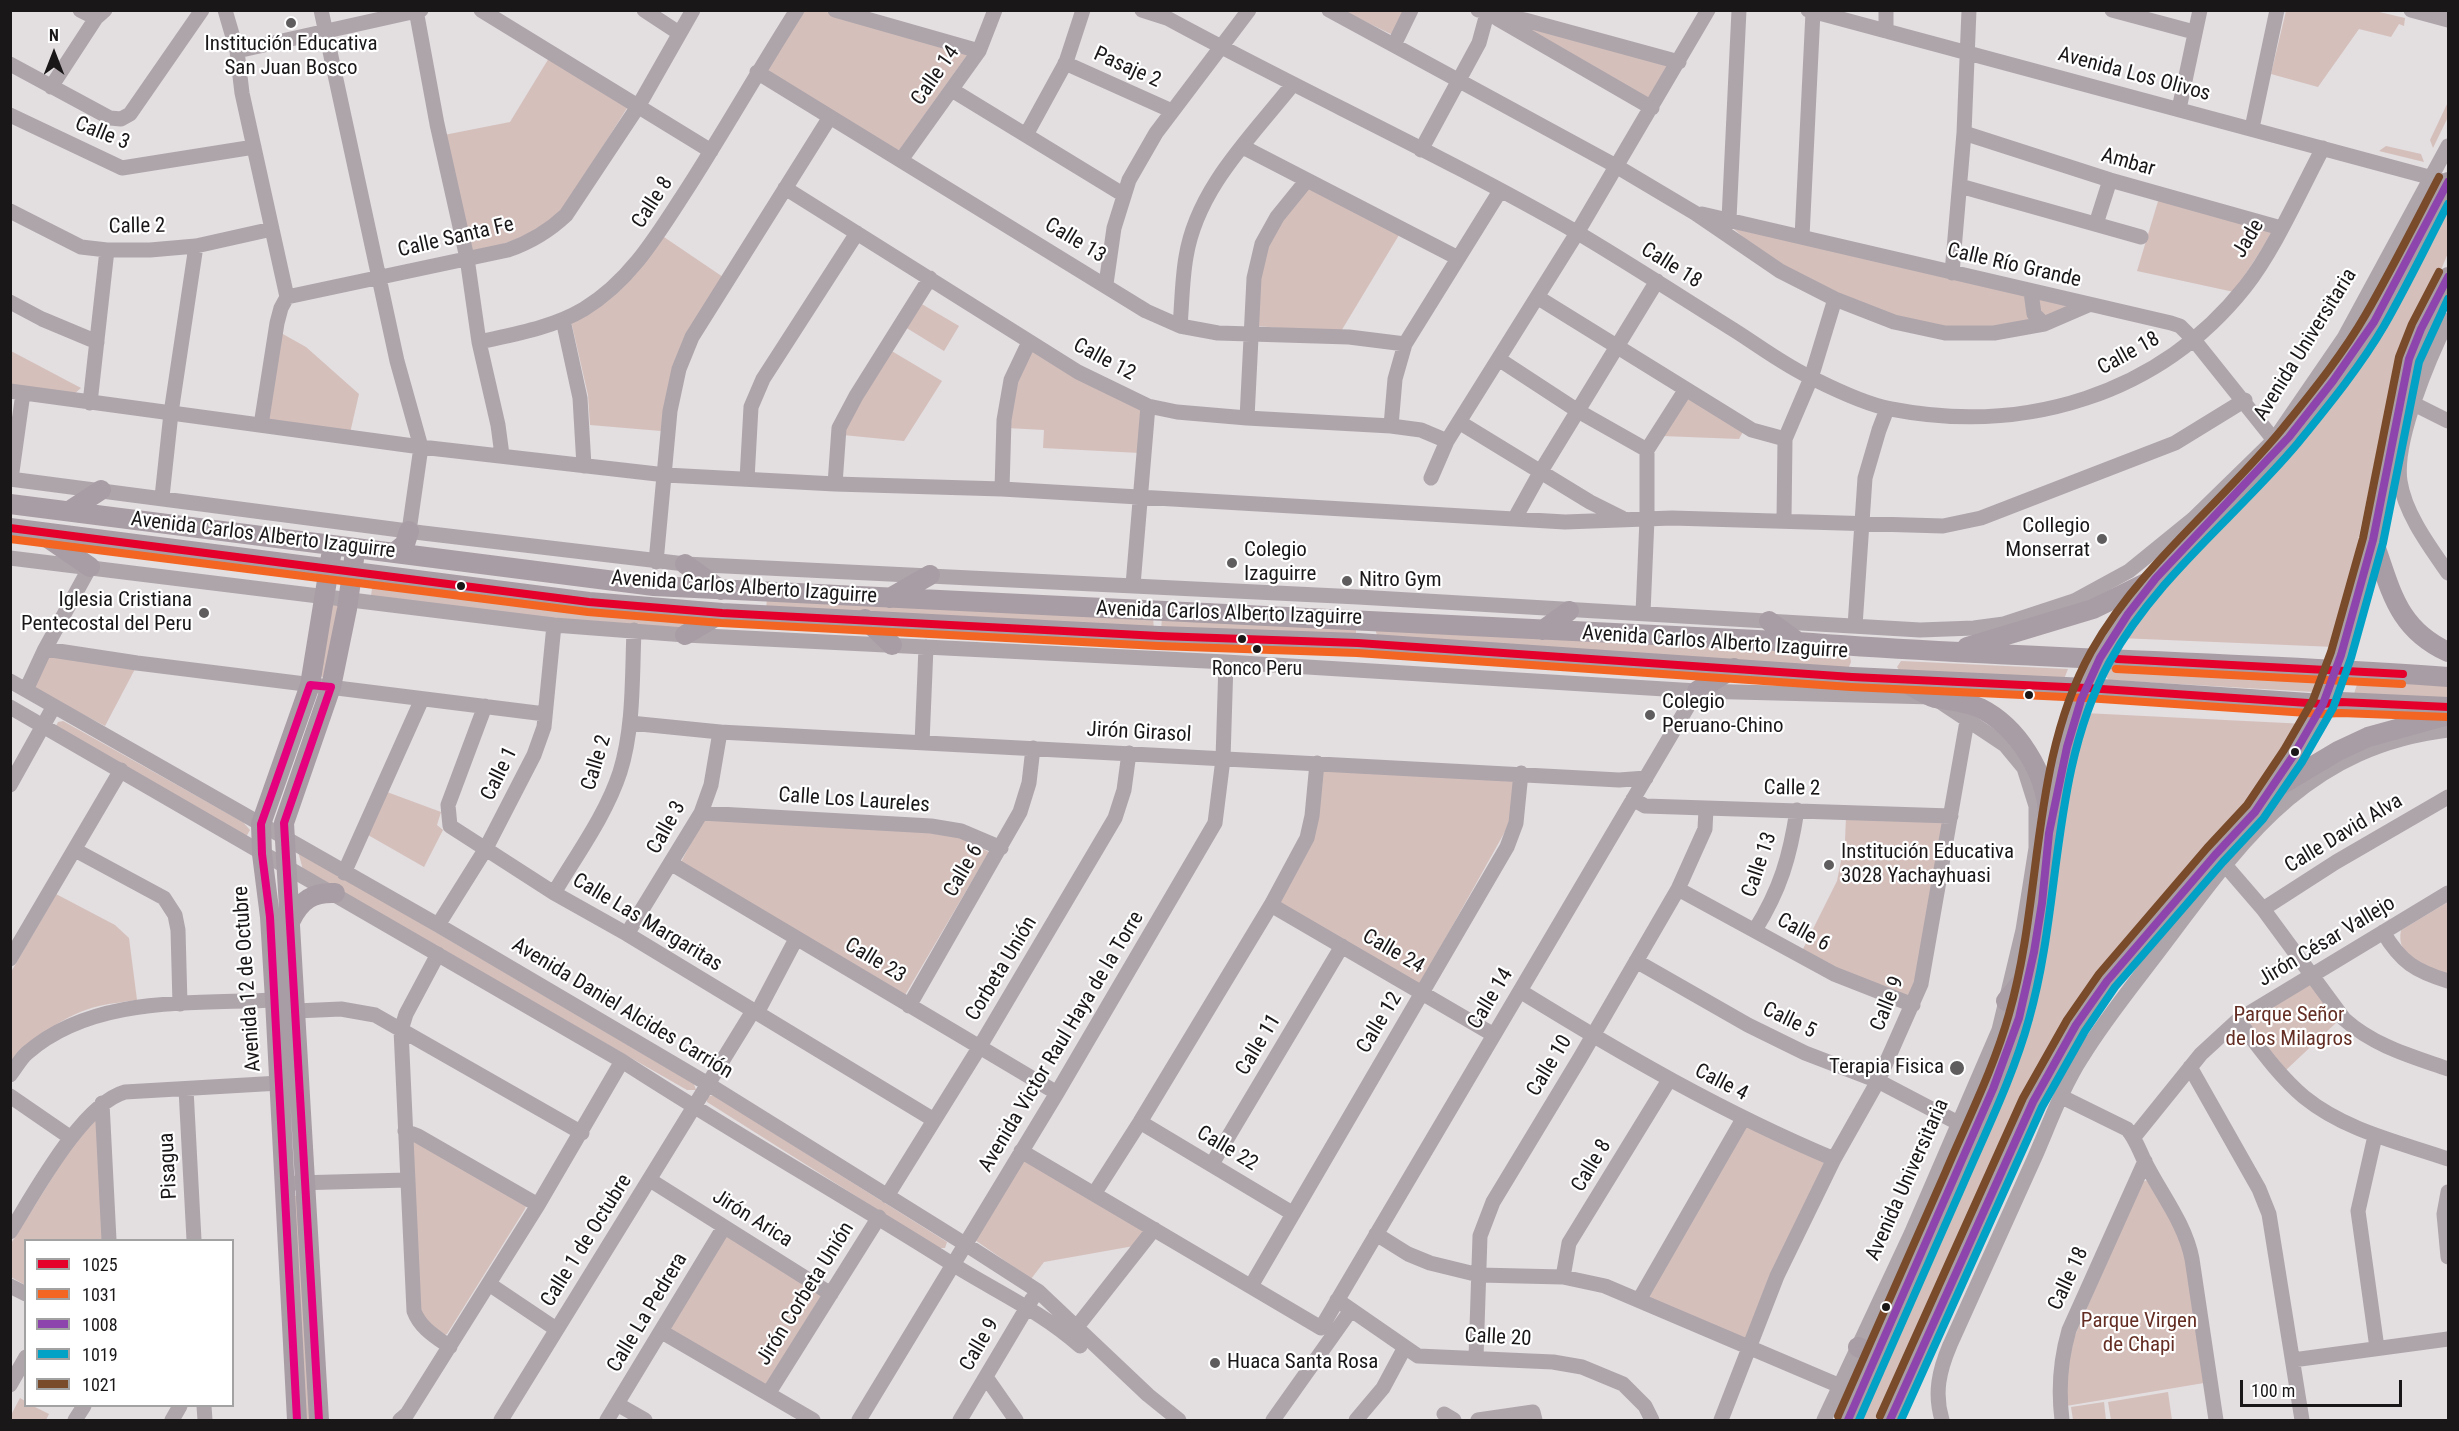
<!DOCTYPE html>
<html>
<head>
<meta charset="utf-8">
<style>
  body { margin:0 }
  #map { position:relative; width:2459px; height:1431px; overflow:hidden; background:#e3dee0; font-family:"Roboto Condensed",sans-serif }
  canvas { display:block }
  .frame { position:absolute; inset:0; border:12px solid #1a1718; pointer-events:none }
  .legend { position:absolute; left:24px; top:1239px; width:210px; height:168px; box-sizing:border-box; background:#fff; border:2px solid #a3a2a3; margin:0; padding:8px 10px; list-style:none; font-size:18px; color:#1a1718 }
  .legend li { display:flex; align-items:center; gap:12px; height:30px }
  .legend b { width:30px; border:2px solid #a3a2a3 }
  .north { position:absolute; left:24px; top:24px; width:60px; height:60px; -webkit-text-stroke:4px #fff; paint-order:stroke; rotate:0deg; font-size:16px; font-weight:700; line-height:24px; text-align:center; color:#1a1718 }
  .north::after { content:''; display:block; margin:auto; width:21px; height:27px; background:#1a1718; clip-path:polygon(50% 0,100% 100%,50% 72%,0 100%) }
  .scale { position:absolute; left:2240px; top:1380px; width:162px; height:27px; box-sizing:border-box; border:3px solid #1a1718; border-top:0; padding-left:8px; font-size:18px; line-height:21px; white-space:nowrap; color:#1a1718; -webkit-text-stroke:4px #fff; paint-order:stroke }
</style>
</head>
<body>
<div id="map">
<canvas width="2459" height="1431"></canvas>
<div class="frame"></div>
<ul class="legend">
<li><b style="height:8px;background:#e4002b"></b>1025</li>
<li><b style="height:8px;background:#f26522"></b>1031</li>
<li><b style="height:8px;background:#8e44ad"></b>1008</li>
<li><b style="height:8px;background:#01a2c5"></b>1019</li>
<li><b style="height:8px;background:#7a4b2a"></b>1021</li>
</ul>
<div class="north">N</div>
<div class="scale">100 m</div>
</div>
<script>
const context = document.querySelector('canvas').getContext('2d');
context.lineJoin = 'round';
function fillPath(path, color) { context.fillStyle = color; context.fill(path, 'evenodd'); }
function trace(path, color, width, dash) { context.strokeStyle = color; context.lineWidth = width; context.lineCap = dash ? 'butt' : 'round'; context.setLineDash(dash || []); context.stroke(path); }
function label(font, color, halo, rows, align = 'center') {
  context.font = font + ' "Roboto Condensed",sans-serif'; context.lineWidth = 4.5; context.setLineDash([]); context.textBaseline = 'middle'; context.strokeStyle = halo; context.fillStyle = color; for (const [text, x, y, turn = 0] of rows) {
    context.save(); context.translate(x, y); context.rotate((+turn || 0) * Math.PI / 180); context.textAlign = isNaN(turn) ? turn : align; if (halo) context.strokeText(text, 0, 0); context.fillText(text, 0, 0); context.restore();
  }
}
const green = new Path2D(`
  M801,11H823L970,51L898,152L764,69Z
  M1343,11H1408L1395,36Z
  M2286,11H2375L2405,18L2404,26L2399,24L2391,37L2359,29L2318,87L2271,74Z
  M1527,23L1674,64L1650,103L1522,29Z
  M549,58L629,105L564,208C539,235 504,245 470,253L444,135L510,122Z
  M2448,102V117L2433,148L2430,140Z
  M2386,146L2421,154L2424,162L2379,151Z
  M1307,185L1399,235L1340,333L1257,326L1260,274L1269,239Z
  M2159,198L2274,230L2234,292L2137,271Z
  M2448,202V253L2389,396L2335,647L2119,638L2154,588L2300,445L2406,285L2439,215Z
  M1726,222L2075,305L2037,321L1993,329L1941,327L1896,317L1837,294L1761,253Z
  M661,235L723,277L661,431L590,425L588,395L571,321Z
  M920,303L959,326L944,351L905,327Z
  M281,333L306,347L359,394L350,433L267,420Z
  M1030,348L1144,409L1140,453L1043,448L1044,430L1007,428L1012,391Z
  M890,350L942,381L904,441L843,435L850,416Z
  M11,351L81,388L74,394L11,385Z
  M1688,394L1744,430L1739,439L1662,436Z
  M373,581L700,618L678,628L555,620L371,596Z
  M767,599L1153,618L1154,630L766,609Z
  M332,603L341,605L325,678L320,676Z
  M1162,618L1356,628V635L1161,631Z
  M1374,626L1847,655L1850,657L1851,662L1848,669L1377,635Z
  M48,656L135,669L105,726L31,687Z
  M1901,661L2068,669L2064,679L1901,673L1897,667Z
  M2105,669L2314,677L2319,684L2314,692L2109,680L2102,673Z
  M2358,681L2448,686V699L2354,694Z
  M2084,713L2306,724L2267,787L2107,972L1883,1420H1853L1987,1120L2055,858L2074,750Z
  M63,721L243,822L250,830L246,837L56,726L58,722Z
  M1325,767L1514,778L1512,819L1420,984L1275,904L1315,832L1318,772Z
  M387,792L441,812L437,825L443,830L424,867L368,835Z
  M1846,817L1945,821L1916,978L1910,998L1839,970L1802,951L1837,881L1845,841Z
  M704,818L950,833L989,852L905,995L681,862Z
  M298,851L694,1084L696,1090H687L303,870Z
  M56,894L115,925L129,938L137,1000C124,1002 112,1003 99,1006C68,1013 29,1039 11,1065V972Z
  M2448,902V974C2427,966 2395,959 2401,930Z
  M2309,983L2338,1021L2286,1070L2247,1022Z
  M713,1095L947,1242L945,1248H938L707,1102V1097Z
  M96,1120L103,1240H26L25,1285L11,1277L10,1245L74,1143Z
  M1745,1124L1829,1160L1746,1340L1643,1295Z
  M412,1141L527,1202L525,1209L447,1334L441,1336L420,1314Z
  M1025,1159L1151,1233L1145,1244L1044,1262L1031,1279L975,1240Z
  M2148,1180L2180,1238L2184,1250L2204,1383L2066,1406L2065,1378L2072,1342L2142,1182Z
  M295,1196H298L311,1420H306L293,1197Z
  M724,1233L822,1294L766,1387L666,1330Z
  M2168,1392L2172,1420H2111L2108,1402Z
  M20,1398L25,1401L26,1406H33L49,1414L46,1420H11V1415Z
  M2104,1402L2106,1420H2073L2071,1407Z`);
const minor = new Path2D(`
  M80,10L96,18
  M225,10L237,51L242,93L287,297L281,308L277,323L261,425
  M321,10L397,361L421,447L409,531
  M416,10L437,124L467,258L479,342L498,425L502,455
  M481,10L711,151
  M644,10L679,33
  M835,10L979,51
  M1142,10L1167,18C1303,92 1444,156 1578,233C1632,265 1684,299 1737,332C1762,348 1787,367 1814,379C1834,389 1869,405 1891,409C2025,435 2159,395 2245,287C2275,249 2300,191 2323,148
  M1329,10L1616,166L1695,213L1780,271L1835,299L1894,322L1945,333H1994L2044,324L2088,305
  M1478,10L1525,20L1679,62
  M1808,10L2440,180
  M2112,10L2194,32
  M2411,10L2448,20
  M1498,19L1652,108
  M1886,31V10
  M1394,45L1411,10
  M237,51L421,10
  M1065,63L1172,111
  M10,64L110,118L121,119L130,114L202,10
  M757,72L1146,311L1180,326L1218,333L1349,337L1405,344
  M51,87L96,18L105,10
  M952,90L1124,195
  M2179,109L2200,10
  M10,115L122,168L254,147
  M2252,128L2277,10
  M1964,133L2110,180L2281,228
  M1026,135L1066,62L1083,10
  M1243,147L1458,258
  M1421,150L1479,43L1488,10
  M901,160L979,51L995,10
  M1960,186L2141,237
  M785,188L1078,372L1148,406L1177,412L1247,418L1391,426L1421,430L1447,441
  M10,211L81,247L107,250H150L196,246L272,229
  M1702,214L2171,323L2180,326L2194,340L2274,440
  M1729,219L1739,10
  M2096,224L2110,180
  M1802,237L1813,12
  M1952,273L1964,133L1969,10
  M1106,284L1114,228L1129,180L1156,133L1249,10
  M2031,292L2034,314L2044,324
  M287,297L508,250C531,242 548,232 566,215L639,105L693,10
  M1537,297L1752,430L1785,439
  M10,302L42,319L97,342
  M563,320L580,398L584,466
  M2448,320C2430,356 2394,440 2400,481C2405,514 2430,547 2448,573
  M1180,326C1182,303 1182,280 1186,257C1197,188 1252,136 1293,84
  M479,342C515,334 552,328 584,309C632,280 659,232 689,186C726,128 760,68 797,10
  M1500,360L1578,411L1647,450
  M10,391L421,447L666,475L835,484L1002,489L1565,522L1672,518L1943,526L1981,518L2175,443L2245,400
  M90,403L107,250
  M2414,404L2448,421
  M1247,418L1254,278L1262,244L1277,217L1307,180
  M1459,422L1590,502L1622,518
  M1391,426L1395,379L1405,344L1500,191
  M1431,478L1447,441L1577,233L1708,10
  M10,479L423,533L685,564L1358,597L1920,630L1974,628L2004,624L2074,601L2129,571L2193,519L2274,440L2344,338L2448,146
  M11,479L23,393
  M747,479L751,407L763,379L857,233
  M835,484L839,428L856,396L930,278
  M1002,489L1004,420L1011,380L1029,342
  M162,497L171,413L196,246
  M1515,518L1541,471L1657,281
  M1784,520L1785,439L1811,378L1835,299
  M10,558L554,625L685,635L1226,662L1697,691L1933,697L2005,745L2024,768L2036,806V848L2023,930L1999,1030L1911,1234L1824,1420
  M656,562L670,411L679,369L692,337L830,117
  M1133,585L1148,406
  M1643,613L1647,519V450L1686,389
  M1855,626L1865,478L1879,430L1887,409
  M45,649L137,663L545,714
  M10,681L438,925L708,1084L965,1244L1038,1291L1148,1395L1179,1420
  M26,690L45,649L90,567
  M485,706L448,805L450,826L554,893L627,934L934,1120
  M10,707L622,1061C730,1131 841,1194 949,1262C993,1290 1041,1311 1080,1346
  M630,723L720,732L1619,780L1646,778
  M922,743L926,647
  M10,785L54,706
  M1633,799L1645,806L1951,816
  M701,813L931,826L961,831L1001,848
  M75,850L164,898L175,915L178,930L180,1004
  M2219,858L2263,909L2344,1019C2374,1046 2411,1056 2448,1069
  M672,864L1057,1093
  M344,873L422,699
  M1678,889L1834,974L1913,1005
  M554,893C577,854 606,815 620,772C634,727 632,677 634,630
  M1271,905L1494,1035
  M2263,909L2336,862L2448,797
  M438,925L485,850L534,755L544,727L554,625
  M1755,930C1780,890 1790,857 1797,810
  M2383,932C2401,962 2415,971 2448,981
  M627,934L701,813L711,785L720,732
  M438,954L406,1014L401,1030L414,1311C420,1328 436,1337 450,1347
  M10,959L121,770
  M1636,961L1748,1025L1805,1053L1878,1081L1960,1124
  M1520,991C1622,1054 1724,1113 1834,1159
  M909,1006L1020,812L1029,783L1033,748
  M296,1011L341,1009L375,1015L582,1133
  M757,1013L796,939
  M2238,1020C2258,1046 2278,1075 2304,1097C2346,1131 2399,1142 2448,1159
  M2190,1067L2259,1189L2269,1214L2302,1420
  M10,1075C16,1068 20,1059 27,1053C93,995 193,1004 275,1000
  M186,1089L194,1240
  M10,1096L71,1138
  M2062,1097L2127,1129C2136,1139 2139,1150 2145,1162C2161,1194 2185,1223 2192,1259L2216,1420
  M102,1103L109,1240
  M1140,1122L1292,1213
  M405,1131L418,1136L538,1205
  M2375,1136L2358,1211L2377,1348
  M2134,1137L2201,1054L2238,1020L2448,893
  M1021,1151L1321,1328L1697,691
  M1212,1164L1342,946
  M650,1180L831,1294
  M296,1183L407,1180
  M2448,1192L2444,1214L2448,1257
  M1094,1194L1140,1122L1271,905L1307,838L1312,816L1317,763
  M887,1196L979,1048L1115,818L1124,790L1129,753
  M10,1232C34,1194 82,1104 125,1092L280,1083
  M1376,1234L1408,1254L1430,1263L1479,1275L1563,1277L1605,1286L1840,1386
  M1563,1277L1569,1243L1669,1080
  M489,1284L556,1329
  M10,1286L26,1294
  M1251,1286L1507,847L1516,823L1521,773
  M1337,1300L1418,1356L1553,1362L1582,1367L1623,1384L1645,1406L1652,1420
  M1639,1300L1743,1119
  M1076,1328L1154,1229
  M662,1332L813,1420
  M1476,1358L1480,1236L1493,1202L1580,1058L1678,889L1705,829L1706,809
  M2293,1360L2448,1339
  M986,1377L1016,1420
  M10,1385L26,1357
  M768,1394L879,1217
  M617,1404L645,1420
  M204,1406L205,1420
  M1444,1414L1454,1420
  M75,1420L84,1406
  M172,1420L180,1406
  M400,1420L407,1414L538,1205L622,1061
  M501,1420L753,1011
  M607,1420L724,1227
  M859,1420L1057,1093L1215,823L1223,759L1226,662
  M960,1420L1032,1299
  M1273,1420L1351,1310
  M1356,1420L1383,1388L1405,1347
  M1478,1420L1533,1412L1535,1420
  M1721,1420L1777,1276L1834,1159L1878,1081L1921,984L1967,721
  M1942,1420C1934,1393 1939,1371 1950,1345C1978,1283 2006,1221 2034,1159C2049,1125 2062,1088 2082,1057C2107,1016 2139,978 2168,939C2246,835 2309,747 2448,730
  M2062,1420C2058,1388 2060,1361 2069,1330L2145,1161`);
const major = new Path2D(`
  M10,504L654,586L1798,642C2015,659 2232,661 2448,677
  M69,511L101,490
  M10,528L589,602L722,613L1159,636L1358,643L1852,677L2087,688L2323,704L2341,702L2448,707
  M42,534L90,567
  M2373,540C2391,589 2396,628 2448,652
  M394,553L405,544L409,531
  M685,564L721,590
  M890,598L930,575
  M865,619L892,645
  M1769,621L1798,642
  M1543,630L1569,611
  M685,635L722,613
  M1967,647L2093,609L2150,581
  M1906,683C1915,688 1925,695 1935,698C1951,701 1965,701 1980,708C2018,727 2046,773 2048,814
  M1697,691L1734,668
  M2276,788L2338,751L2368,737L2448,715
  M291,920C301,900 313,892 335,893
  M2006,1001L2027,975
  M1858,1347L1876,1355
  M297,1420L275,1000L270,917L262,854L261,824L310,685L331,556
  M319,1420L284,823L331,687L347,609L354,559
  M1848,1420L1993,1089L2019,1018L2034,952L2042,903L2049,833L2067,747L2081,700L2100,658L2128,614L2156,578L2230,502L2289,437L2333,381L2374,322L2448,182
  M1890,1420L2033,1102L2076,1025L2107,981L2215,855L2255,812L2293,756L2323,704L2341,655L2373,540L2401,392L2409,359L2421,329L2448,277`);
const bus1 = new Path2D(`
  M10,528L589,602L722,613L1159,636L1358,643L1852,677L2087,688L2323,704L2341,702L2448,707
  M2117,659L2403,674`);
const bus2 = new Path2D(`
  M10,539L588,612L721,623L1158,646L1357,653L1851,687L2086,698L2322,714L2341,713L2448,717
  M2116,669L2402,684`);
const bus3 = new Path2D(`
  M1848,1420L1993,1089L2019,1018L2034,952L2042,903L2049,833L2067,747L2081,700L2100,658L2128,614L2156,578L2289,437L2333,381L2374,322L2448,182
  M1890,1420L2033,1102L2076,1025L2107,981L2215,855L2255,812L2293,756L2323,704L2341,655L2373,540L2409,359L2421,329L2448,277`);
const bus4 = new Path2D(`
  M1859,1420C1894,1340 1930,1260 1965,1180C1988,1127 2014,1074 2029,1019C2062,903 2050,772 2109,663C2156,577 2236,517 2298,443C2328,406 2360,367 2384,326C2407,286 2427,244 2448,204
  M1901,1420L2042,1107L2085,1031L2115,987L2223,862L2263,819L2302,762L2333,708L2351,658L2383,543L2419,362L2448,299`);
const bus5 = new Path2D(`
  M1838,1416C1874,1334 1910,1252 1946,1171C1968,1119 1994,1068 2009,1014C2043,896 2030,762 2091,652C2140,565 2221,504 2283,428C2312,392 2343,354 2366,314C2392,269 2415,223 2439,177
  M1880,1416L2023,1098L2067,1020L2099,974L2207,848L2247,805L2284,750L2313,700L2331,652L2363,538L2399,357L2412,324L2439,272`);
const bus6 = new Path2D(`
  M297,1420L270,917L262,854L261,824L310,685L331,687L284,823L319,1420`);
const markers = [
  [291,23,6,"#605d5e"],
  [2102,539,6,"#605d5e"],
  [1232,563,6,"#605d5e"],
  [1347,581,6,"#605d5e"],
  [461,586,5,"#1a1718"],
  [204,613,6,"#605d5e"],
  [1242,639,5,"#1a1718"],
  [1257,649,5,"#1a1718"],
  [2029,695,5,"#1a1718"],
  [1650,715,6,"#605d5e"],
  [2295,752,5,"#1a1718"],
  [1829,865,6,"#605d5e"],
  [1957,1068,8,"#605d5e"],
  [1886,1307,5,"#1a1718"],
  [1215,1363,6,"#605d5e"]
];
const busNames = [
  ["Ronco Peru",1257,670]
];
const poiNames = [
  ["Institución Educativa",291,45,"center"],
  ["San Juan Bosco",291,69,"center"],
  ["Collegio",2090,527,"right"],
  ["Monserrat",2090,551,"right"],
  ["Colegio",1244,551],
  ["Izaguirre",1244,575],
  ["Nitro Gym",1359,581],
  ["Iglesia Cristiana",192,601,"right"],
  ["Pentecostal del Peru",192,625,"right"],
  ["Colegio",1662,703],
  ["Peruano-Chino",1662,727],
  ["Institución Educativa",1841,853],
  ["3028 Yachayhuasi",1841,877],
  ["Terapia Fisica",1944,1068,"right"],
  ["Huaca Santa Rosa",1227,1363]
];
const streetNames = [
  ["Pasaje 2",1127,68,24],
  ["Avenida Los Olivos",2134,75,15],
  ["Calle 14",936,76,-55],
  ["Calle 3",102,134,22],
  ["Ambar",2128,163,16],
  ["Calle 8",653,203,-57],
  ["Calle 2",137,227,-1],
  ["Calle Santa Fe",456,238,-13],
  ["Jade",2249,239,-59],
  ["Calle 13",1075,241,31],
  ["Calle 18",1671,266,32],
  ["Calle Río Grande",2014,266,13],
  ["Avenida Universitaria",2306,345,-58],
  ["Calle 18",2129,354,-29],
  ["Calle 12",1104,360,28],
  ["Avenida Carlos Alberto Izaguirre",263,536,7],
  ["Avenida Carlos Alberto Izaguirre",744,588,4],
  ["Avenida Carlos Alberto Izaguirre",1229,614,2],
  ["Avenida Carlos Alberto Izaguirre",1715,643,4],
  ["Jirón Girasol",1139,733,3],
  ["Calle 2",597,763,-73],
  ["Calle 1",500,774,-64],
  ["Calle 2",1792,789,1],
  ["Calle Los Laureles",854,801,4],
  ["Calle 3",667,828,-61],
  ["Calle David Alva",2344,834,-31],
  ["Calle 13",1760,865,-71],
  ["Calle 6",964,871,-60],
  ["Calle Las Margaritas",647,923,31],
  ["Calle 6",1803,933,29],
  ["Jirón César Vallejo",2327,942,-31],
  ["Calle 24",1393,952,30],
  ["Calle 23",875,961,31],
  ["Corbeta Unión",1002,969,-59],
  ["Avenida 12 de Octubre",248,979,-94],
  ["Calle 14",1491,999,-59],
  ["Calle 9",1888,1004,-68],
  ["Avenida Daniel Alcides Carrión",622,1009,31],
  ["Calle 5",1789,1021,26],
  ["Calle 12",1380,1023,-59],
  ["Avenida Victor Raul Haya de la Torre",1062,1042,-59],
  ["Calle 11",1259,1045,-59],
  ["Calle 10",1550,1066,-59],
  ["Calle 4",1721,1083,27],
  ["Calle 22",1227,1149,31],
  ["Pisagua",169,1166,-93],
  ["Calle 8",1592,1166,-59],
  ["Avenida Universitaria",1908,1180,-66],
  ["Jirón Arica",752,1219,32],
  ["Calle 1 de Octubre",587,1241,-58],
  ["Calle 18",2069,1279,-65],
  ["Jirón Corbeta Unión",806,1294,-58],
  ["Calle La Pedrera",648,1313,-59],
  ["Calle 20",1498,1338,3],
  ["Calle 9",980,1345,-60]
];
const parkNames = [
  ["Parque Señor",2289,1016],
  ["de los Milagros",2289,1040],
  ["Parque Virgen",2139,1322],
  ["de Chapi",2139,1346]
];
fillPath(green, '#d4bfbb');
trace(minor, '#aea5ab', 15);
trace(major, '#a89da4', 20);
trace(bus1, '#e4002b', 8);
trace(bus2, '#f26522', 8);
trace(bus3, '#8e44ad', 8);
trace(bus4, '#01a2c5', 8);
trace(bus5, '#7a4b2a', 8);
trace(bus6, '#e5007d', 8);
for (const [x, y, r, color] of markers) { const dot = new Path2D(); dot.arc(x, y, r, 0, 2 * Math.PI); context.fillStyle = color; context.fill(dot); trace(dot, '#fff', 2); }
label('20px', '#1a1718', '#fff', busNames);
label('21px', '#1a1718', '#fff', poiNames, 'left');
label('21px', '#1a1718', '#fff', streetNames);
label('21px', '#642e24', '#fff', parkNames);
</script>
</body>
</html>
